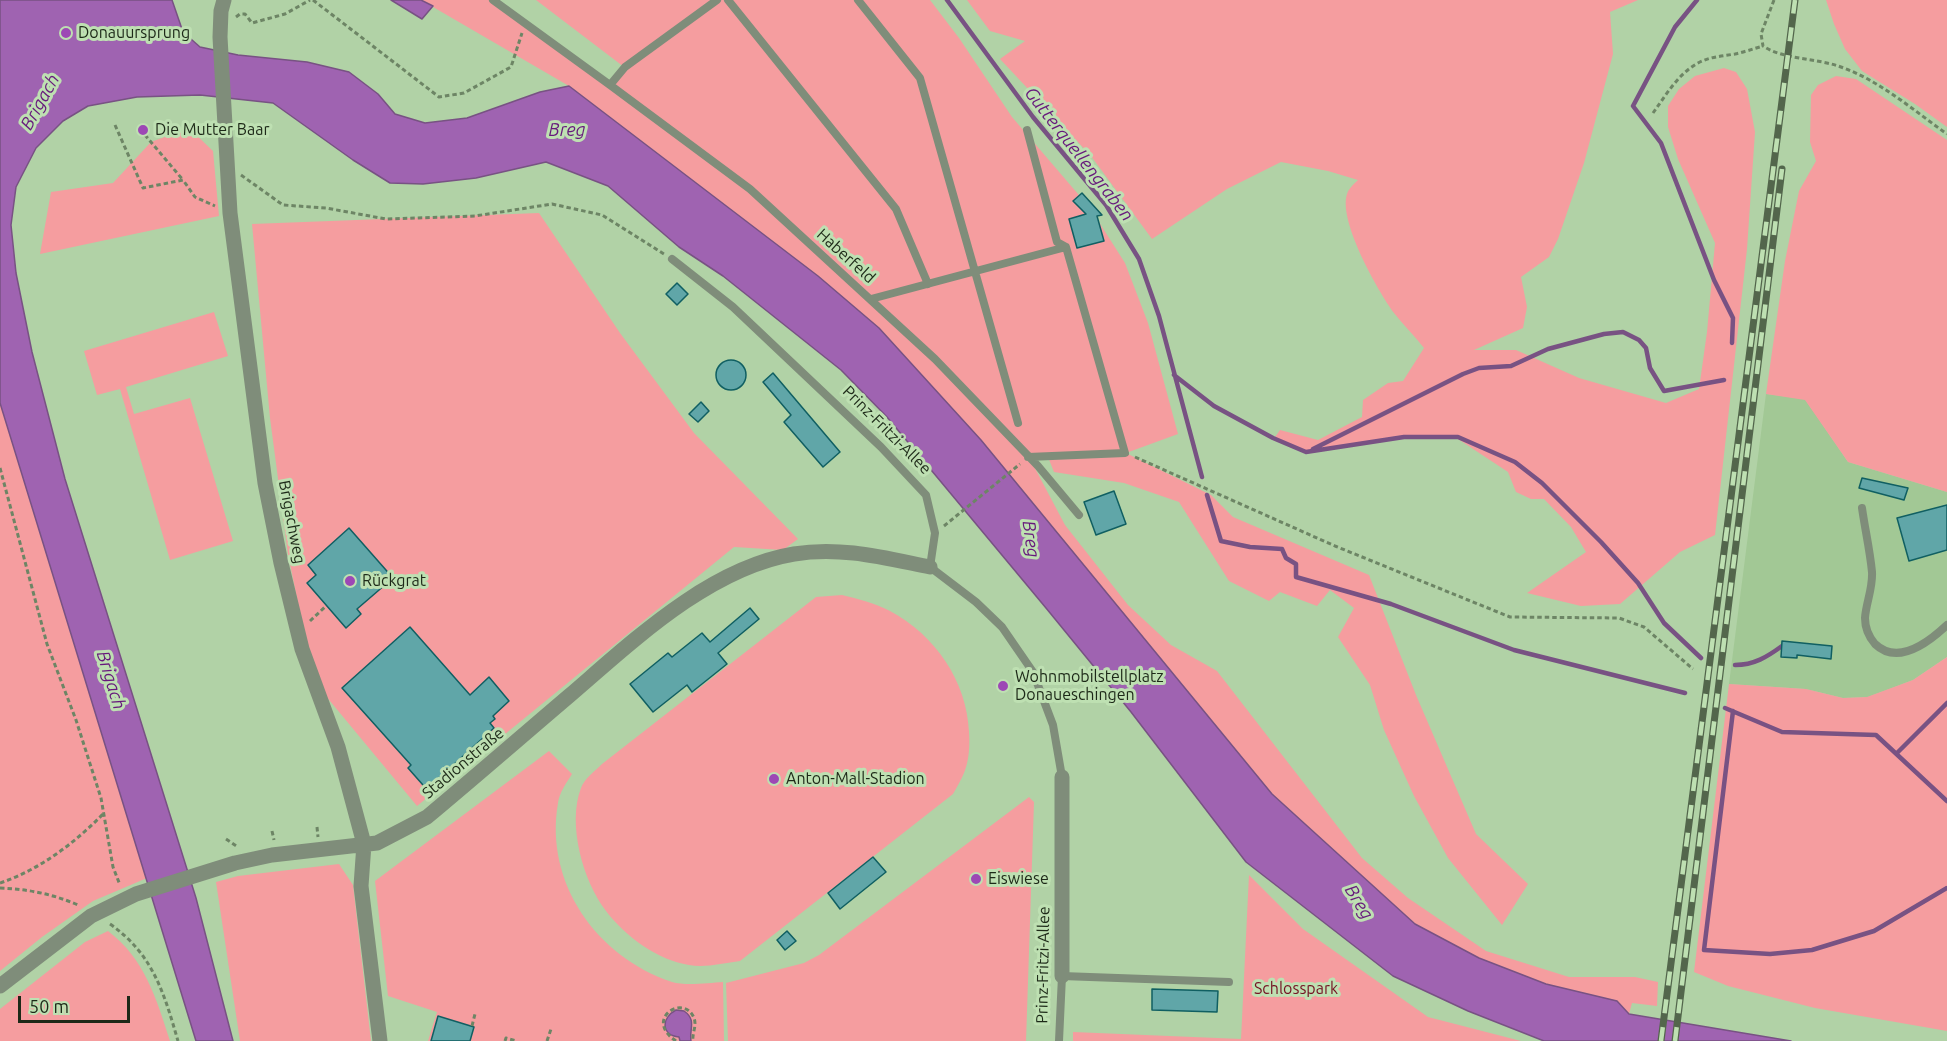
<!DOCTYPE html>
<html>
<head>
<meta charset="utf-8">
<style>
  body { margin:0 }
  #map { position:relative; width:1947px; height:1041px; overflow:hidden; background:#b1d2a6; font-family:Ubuntu,sans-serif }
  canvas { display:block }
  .scale { position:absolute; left:18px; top:996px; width:112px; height:27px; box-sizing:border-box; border:3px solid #1d2918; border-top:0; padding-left:8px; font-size:18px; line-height:21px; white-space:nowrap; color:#1d2918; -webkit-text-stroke:4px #bee0b2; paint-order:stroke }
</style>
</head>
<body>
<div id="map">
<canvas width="1947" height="1041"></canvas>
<div class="scale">50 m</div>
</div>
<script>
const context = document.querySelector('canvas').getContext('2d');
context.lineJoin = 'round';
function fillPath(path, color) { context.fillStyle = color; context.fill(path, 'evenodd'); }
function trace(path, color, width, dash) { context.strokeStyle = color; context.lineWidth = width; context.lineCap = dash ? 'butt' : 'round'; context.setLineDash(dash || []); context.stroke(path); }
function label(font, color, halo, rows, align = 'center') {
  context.font = font + ' Ubuntu,sans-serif'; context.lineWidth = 6; context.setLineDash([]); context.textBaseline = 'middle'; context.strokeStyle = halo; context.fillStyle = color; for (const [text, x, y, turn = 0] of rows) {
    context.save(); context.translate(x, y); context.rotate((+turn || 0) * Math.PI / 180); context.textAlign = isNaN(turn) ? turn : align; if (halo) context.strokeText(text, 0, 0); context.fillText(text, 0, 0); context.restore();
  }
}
const built = new Path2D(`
  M1766,394L1805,399L1848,462L1947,492V657L1913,680L1868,697L1843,698L1806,689L1729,684Z`);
const green = new Path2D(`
  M421,0H493L610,85L624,67L536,0H930L959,38L1012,117L1090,208L1125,263L1148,323L1178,434L1126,453L1211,495L1233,517L1369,575L1416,695L1476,834L1528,884L1502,925L1448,858L1414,796L1384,730L1370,685L1338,637L1354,608L1330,590L1317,606L1280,592L1269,601L1229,581L1179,502L1124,483L1054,472L1048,457H1029L1065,525L1128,605L1171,645L1217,671L1362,858L1408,898L1486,951L1569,977H1635L1658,982L1657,1006L1632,1003L1629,1014L1617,1001L1546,984L1479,958L1415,924L1272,794L981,440L879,328L818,276L569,86Z
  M967,0H1638L1610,12L1613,54L1584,163L1558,239L1549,257L1521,277L1527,307L1523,328L1474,350H1516L1579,378L1666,403L1699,389L1707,332L1715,243L1678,159L1668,127V106L1679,89L1695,76L1724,68L1736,72L1747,89L1755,132L1747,249L1715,535L1680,552L1620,604L1581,606L1527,593L1586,552L1571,527L1544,499H1531L1516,492L1508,472L1458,439L1404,438L1306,453L1273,440L1280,430L1318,440L1362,417L1363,400L1388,383L1403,381L1424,348C1415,336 1403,325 1394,313C1378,291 1338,221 1347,194C1349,188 1354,184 1358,180L1328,171L1281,162L1227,189L1152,239L1091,156L1000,59L1025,41L990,31Z
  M1826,0H1947V127L1915,104L1862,71L1845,49L1834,24Z
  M1836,76L1856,79L1947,140V492L1848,462L1805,400L1766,394L1785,261L1799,191L1816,161L1810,142L1811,95L1818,85Z
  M189,128L213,151L219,216L40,254L51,192L113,183L151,142Z
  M539,213L620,333L694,433L798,539L783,550L734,547L417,806L325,695L304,633L288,554L270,418L252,224Z
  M214,312L228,356L126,387L134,414L190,398L233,541L170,560L120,389L97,395L84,351Z
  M0,403L147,878L93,901L42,937L0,971Z
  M842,595C858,599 875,603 890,611C935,635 967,681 969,732C970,746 969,761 964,773C961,780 957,787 953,794L740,961C724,963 705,968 689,965C657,960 625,936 606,911C583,881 567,824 581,788C584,779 595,771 602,764L816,597Z
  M1947,657V1031L1815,1008L1728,986L1694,972L1729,684L1806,689L1843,698L1867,697L1913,680Z
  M549,751L572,774C567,782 559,793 558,803C544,883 597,957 672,982C685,986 709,983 723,982L724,1041H428L437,1012L388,996L375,881Z
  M1029,797L1034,802L1026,1041H728L726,983L804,963L819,955Z
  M339,864L353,885L371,1041H240L216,882L238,876Z
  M1249,875L1303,929L1428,1017L1521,1041H1073V1032L1241,1039Z
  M108,931C145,959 156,998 170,1041H0V1009L85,942Z`);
const water = new Path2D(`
  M0,0H172L183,32L200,47L238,55L307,62L349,72L378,94L395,114L425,123L467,118L540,92L569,86L818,276L879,328L981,440L1272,794L1415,924L1479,958L1546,984L1617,1001L1629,1014L1791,1041H1544L1468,1011L1393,976L1246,862L1131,712L1046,608L887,417L841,370L723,276L679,247L608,186L546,162L476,178L423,184L390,183L353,160L273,103L200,95L137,97L88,106L63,121L36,148L16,187L11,225L16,273L32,352L65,479L196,898L233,1041H196L0,403Z
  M391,0H421L433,6L422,19Z
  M676,1010L684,1011C697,1020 689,1029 691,1041H680L679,1037C661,1035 661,1018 676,1010Z`);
const stream = new Path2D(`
  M947,0L1033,117L1106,205L1139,259L1159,316L1202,477
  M1697,0L1675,27L1633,106L1661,143L1714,280L1733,318L1732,343
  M1174,375L1214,406L1273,438L1306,452L1404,437H1458L1515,462L1542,483L1601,542L1638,583L1664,623L1701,658
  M1313,449L1463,374L1479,368L1511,366L1548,349L1604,334L1623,332L1639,340L1646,348L1650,368L1664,391L1724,380
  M1207,495L1221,541L1250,547L1282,549L1286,558L1296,564V577L1391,604L1514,650L1685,693
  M1735,665C1754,665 1767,657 1782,646
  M1725,708L1782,732L1876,735L1947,801
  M1733,711L1704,950L1770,954L1812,950L1874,931L1947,888
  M1897,753L1947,703`);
const building = new Path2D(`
  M1082,193L1102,215L1097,216L1104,241L1077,248L1069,219L1086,214L1073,201Z
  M677,283L688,294L677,305L666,294Z
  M716 375a15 15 0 1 1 30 0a15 15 0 1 1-30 0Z
  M773,373L840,452L823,467L784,422L791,415L763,382Z
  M701,402L709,411L698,422L689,414Z
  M1862,478L1908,488L1904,500L1859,488Z
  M1114,491L1126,524L1096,535L1084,502Z
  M1947,505V550L1909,561L1897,518Z
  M349,528L393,578L357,609L361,614L346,628L307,583L316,575L308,565Z
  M750,608L759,619L718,653L727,664L692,692L687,685L653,712L630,684L668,653L672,657L702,633L710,642Z
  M410,627L470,695L489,677L509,701L493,716L495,719L490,723L494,728L440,777L443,780L430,793L408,768L411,765L342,688Z
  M1782,641L1832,646L1831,659L1797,655V658L1781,657Z
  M873,857L886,872L840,909L828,893Z
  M787,931L796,941L785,950L777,940Z
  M1152,989L1218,991L1217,1012L1152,1010Z
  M438,1016L474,1027L470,1041H431Z`);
const path = new Path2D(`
  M313,0L439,97L464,93L511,67L522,33
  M1774,0L1761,34L1763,46C1782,59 1814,58 1838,66C1878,79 1913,110 1947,134
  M236,17L240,14H245L252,23L285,14L310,0
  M1653,113C1666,95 1678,74 1698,63C1709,57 1722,56 1735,54C1744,52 1753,49 1763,46
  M115,125L143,188L183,180L195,197L215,206
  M140,129L183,180
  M241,175L283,205L326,208L386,219L475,216L552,204L602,215L664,254
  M1135,457L1335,546L1510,617L1619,618L1644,627L1693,669
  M0,468L47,644L76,720L101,798L113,867L120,885
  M944,526L1020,464
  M310,621L326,606
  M317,827L318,837
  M272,831L274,840
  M226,839L238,847
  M0,883C39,870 75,843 104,813
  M0,888C27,889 54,894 80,906
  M110,924C153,954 164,993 178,1041
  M472,1026L475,1014
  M505,1041L506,1038L516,1041
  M547,1041L551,1029
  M676,1041C643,1019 684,993 694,1018C697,1026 692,1033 693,1041`);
const lane = new Path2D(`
  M493,0L610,85L750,189L935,359L1038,466L1079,515
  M728,0L896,209L928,284
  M858,0L920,78L1018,423
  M610,85L625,67L717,0
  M1027,130L1057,242L1066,247L1125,453L1028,457
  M672,259L733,307L881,447L926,495L935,533L930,567L976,602L1002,627L1033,672L1053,725L1062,777
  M871,299L1066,247
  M1862,508C1865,529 1870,551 1872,572C1873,588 1866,603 1865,618C1865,627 1869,637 1875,644C1898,666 1929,642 1947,625
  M1059,1041L1062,976L1229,982`);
const street = new Path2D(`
  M224,0L221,11L220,37L230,213L265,483L281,563L302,649L338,747L364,844L361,886L380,1041
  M1062,976V777
  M0,986L91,916L136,894L235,863L272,855L377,843L427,817C475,777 522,736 569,696C633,641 709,568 794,554C841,546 885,558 930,567`);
const rail = new Path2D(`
  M1661,1041L1795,0
  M1675,1041L1782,169`);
const markers = [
  [66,33,6,"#9d48b5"],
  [143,130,6,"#9d48b5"],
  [350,581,6,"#9d48b5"],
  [1003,686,6,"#9d48b5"],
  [774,779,6,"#9d48b5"],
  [976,879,6,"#9d48b5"]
];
const poiNames = [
  ["Donauursprung",78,33],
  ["Die Mutter Baar",155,130],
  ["Rückgrat",362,581],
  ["Wohnmobilstellplatz",1015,677],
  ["Donaueschingen",1015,695],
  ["Anton-Mall-Stadion",786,779],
  ["Eiswiese",988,879]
];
const streetNames = [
  ["Haberfeld",846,256,42],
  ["Prinz-Fritzi-Allee",887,430,45],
  ["Brigachweg",292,522,79],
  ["Stadionstraße",463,763,-40],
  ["Prinz-Fritzi-Allee",1043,965,-89]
];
const parkNames = [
  ["Schlosspark",1296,989]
];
const waterNames = [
  ["Brigach",40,102,-61],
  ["Breg",567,130],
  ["Gutterquellengraben",1079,154,52],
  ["Breg",1031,539,82],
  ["Brigach",111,680,73],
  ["Breg",1359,902,58]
];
fillPath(built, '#a2c895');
fillPath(green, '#f59d9f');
fillPath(water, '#9f63b1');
trace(water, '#785283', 1.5);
trace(stream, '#785283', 4.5);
fillPath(building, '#60a6a8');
trace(building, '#105f62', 1.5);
trace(path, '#6d8565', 3, [4.5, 3]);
trace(lane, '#7f8d7a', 8);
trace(street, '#7f8d7a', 15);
trace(rail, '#53664c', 7);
trace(rail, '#bee0b2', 4.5, [14]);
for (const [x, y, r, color] of markers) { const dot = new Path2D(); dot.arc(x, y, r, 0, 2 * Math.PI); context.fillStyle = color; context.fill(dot); trace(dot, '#bee0b2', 2); }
label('16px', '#1d2918', '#bee0b2', poiNames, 'left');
label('16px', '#1d2918', '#bee0b2', streetNames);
label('16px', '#741223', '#bee0b2', parkNames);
label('italic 18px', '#67197c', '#bee0b2', waterNames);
</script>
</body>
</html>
